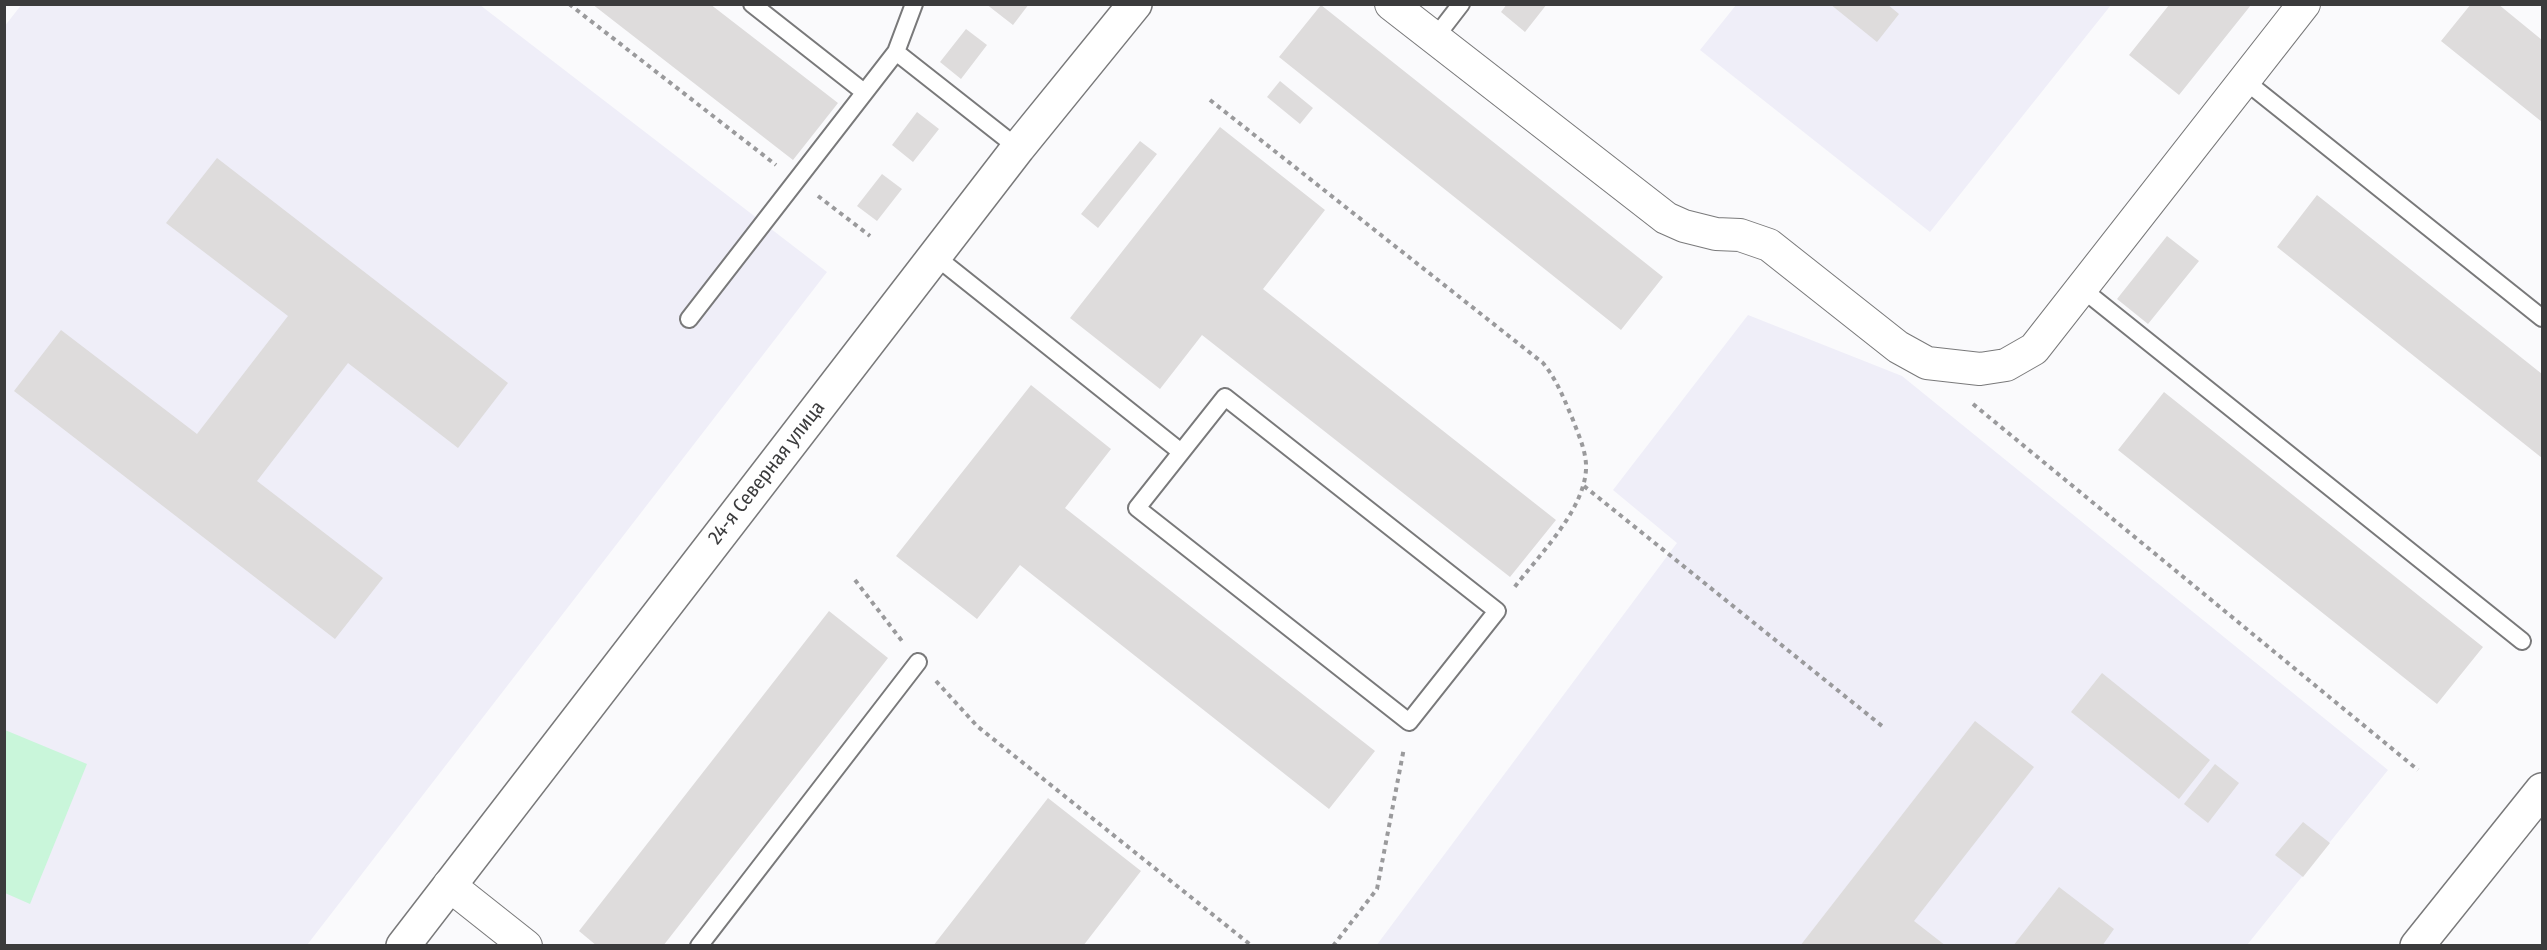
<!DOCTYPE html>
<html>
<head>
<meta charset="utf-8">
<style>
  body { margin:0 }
  #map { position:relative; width:2547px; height:950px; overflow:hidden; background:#fafafc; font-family:"Fira Sans Condensed",sans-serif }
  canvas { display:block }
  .frame { position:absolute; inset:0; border:6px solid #3b3b3c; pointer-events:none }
</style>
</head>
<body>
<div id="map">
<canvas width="2547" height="950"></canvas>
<div class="frame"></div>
</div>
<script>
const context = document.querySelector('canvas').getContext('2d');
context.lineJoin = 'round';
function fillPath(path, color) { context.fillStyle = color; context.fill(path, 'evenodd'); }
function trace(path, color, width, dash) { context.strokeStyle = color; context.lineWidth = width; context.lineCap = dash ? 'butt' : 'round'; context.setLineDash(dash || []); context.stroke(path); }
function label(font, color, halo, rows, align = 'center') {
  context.font = font + ' "Fira Sans Condensed",sans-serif'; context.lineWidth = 4.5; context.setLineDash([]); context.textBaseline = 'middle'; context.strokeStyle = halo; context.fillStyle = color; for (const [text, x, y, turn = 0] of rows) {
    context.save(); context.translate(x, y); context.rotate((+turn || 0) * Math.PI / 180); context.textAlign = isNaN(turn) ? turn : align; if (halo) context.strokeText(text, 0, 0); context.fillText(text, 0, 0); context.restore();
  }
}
const built = new Path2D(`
  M22,4L480,5L827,272L307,945H5L4,27Z
  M1736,5H2111L1930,232L1700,50Z
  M1748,315L1902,376L2388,770L2247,945L1376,946L1677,543L1613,490Z`);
const green = new Path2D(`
  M5,730L87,764L30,904L5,893Z`);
const building = new Path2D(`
  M592,4H710L838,103L793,160Z
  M986,4H1029L1013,25Z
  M1507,4H1547L1525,32L1501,12Z
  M1830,4H1887L1899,14L1877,42Z
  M2471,4H2498L2542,40V122L2441,41Z
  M1321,5L1663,277L1621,330L1279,57Z
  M2169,5H2251L2179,95L2129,55Z
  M966,29L987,45L961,79L940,62Z
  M1280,81L1313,108L1300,124L1267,97Z
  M917,112L939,129L913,162L892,145Z
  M1220,127L1325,210L1263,289L1556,520L1510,577L1202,335L1160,389L1070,318Z
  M1140,141L1157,154L1098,228L1081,214Z
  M217,158L508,383L458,448L348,363L257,481L383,578L335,639L14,391L61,330L197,434L288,316L166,223Z
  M882,174L902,189L877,221L857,206Z
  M2317,195L2542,374V458L2277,247Z
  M2167,236L2199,261L2148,324L2117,299Z
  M1031,385L1111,449L1065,508L1375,751L1329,809L1020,565L977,619L896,556Z
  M2164,392L2483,647L2437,704L2118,450Z
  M829,611L888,658L663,946H597L579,931Z
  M2102,673L2210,760L2179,799L2071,712Z
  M1975,721L2034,767L1914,921L1946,946H1800Z
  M2215,764L2239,783L2208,823L2184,804Z
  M1048,798L1141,871L1083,946H933Z
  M2303,822L2330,843L2303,877L2275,855Z
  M2059,887L2114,929L2102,946H2013Z`);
const path = new Path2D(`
  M569,4L776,165
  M1210,100L1543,363C1557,380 1564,399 1573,420C1578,434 1585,448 1586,464C1588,507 1539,555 1513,589
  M818,196L870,236
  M1973,404L2418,770
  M1584,486L1882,726
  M855,580L902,641
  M936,681L977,726L1252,946
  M1333,946L1377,889L1404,748`);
const service = new Path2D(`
  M752,4L864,92
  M1434,39L1461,4
  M896,52L1018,148
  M2244,80L2542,318
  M935,256L1181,452
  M2081,288L2522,641
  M689,319L896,52L914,4
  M1225,397L1497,611L1409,722L1137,508Z
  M699,946L918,662`);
const minor = new Path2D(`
  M1391,4L1666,218L1684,226L1716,234L1740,235L1769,245L1898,347L1927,363L1980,369L2006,365L2034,349L2304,4
  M449,885L526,946`);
const tertiary = new Path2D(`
  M2417,946L2542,790`);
const secondary = new Path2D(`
  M403,946L1018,148L1135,4`);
const streetNames = [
  ["24-я Северная улица",767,473,-52]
];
fillPath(built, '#efeef8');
fillPath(green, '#c9f6da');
fillPath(building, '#dedcdc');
trace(service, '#79797a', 20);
trace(minor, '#79797a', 34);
trace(tertiary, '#79797a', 36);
trace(secondary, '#79797a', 36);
trace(path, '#9a9a9c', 4, [4.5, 4.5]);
trace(service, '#fff', 16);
trace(minor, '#fff', 32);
trace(tertiary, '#fff', 33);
trace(secondary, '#fff', 33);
label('20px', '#3b3b3c', '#fff', streetNames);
</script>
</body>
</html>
